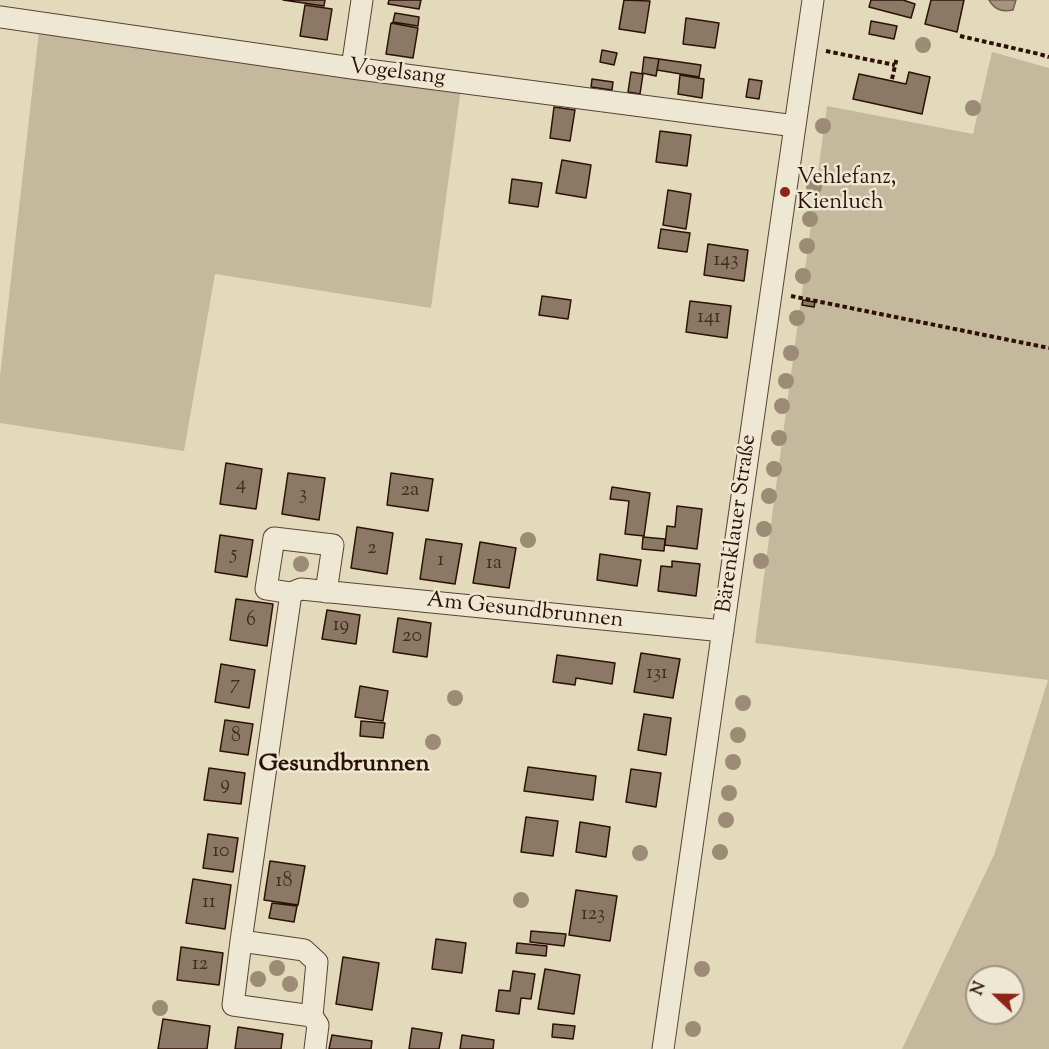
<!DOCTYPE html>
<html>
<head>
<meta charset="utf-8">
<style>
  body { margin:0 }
  #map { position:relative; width:1049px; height:1049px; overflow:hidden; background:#e3dabc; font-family:"Sorts Mill Goudy",serif }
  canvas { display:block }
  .north { position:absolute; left:965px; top:965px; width:60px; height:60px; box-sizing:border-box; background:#ede7d3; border:2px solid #a09181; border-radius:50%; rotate:292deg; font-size:16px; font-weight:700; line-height:24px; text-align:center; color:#2d1006 }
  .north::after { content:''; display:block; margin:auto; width:21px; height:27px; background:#8f2418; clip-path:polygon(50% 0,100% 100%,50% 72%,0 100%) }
</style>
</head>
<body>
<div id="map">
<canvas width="1049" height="1049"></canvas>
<div class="north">N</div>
</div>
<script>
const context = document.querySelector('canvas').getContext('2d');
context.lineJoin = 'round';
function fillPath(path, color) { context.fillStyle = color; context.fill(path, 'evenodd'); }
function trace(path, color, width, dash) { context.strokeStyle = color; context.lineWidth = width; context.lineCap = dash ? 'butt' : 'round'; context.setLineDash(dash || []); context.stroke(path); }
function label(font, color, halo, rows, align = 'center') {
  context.font = font + ' "Sorts Mill Goudy",serif'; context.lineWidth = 5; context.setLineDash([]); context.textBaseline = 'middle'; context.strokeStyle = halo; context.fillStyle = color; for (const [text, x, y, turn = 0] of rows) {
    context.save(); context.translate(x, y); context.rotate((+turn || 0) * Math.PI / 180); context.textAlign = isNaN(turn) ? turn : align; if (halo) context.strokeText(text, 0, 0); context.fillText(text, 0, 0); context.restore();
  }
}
const green = new Path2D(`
  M39,31L463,73L431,308L215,274L184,451L0,423V376Z
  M992,52L1049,68V1049H902L994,855L1048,680L755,643L827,106L973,134ZM977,977H1013V1013H977Z`);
const water = new Path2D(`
  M989,0H1016L1013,10C1002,12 995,10 989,0Z`);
const building = new Path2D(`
  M283,0H325L324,6Z
  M389,0H421L419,9L388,4Z
  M624,0L650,1L645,33L619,29Z
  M871,0H903L915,4L911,18L869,7Z
  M931,0H964L957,32L925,24Z
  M305,5L332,9L327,40L300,36Z
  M395,13L419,17L418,26L393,22Z
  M686,18L719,23L715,48L683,44Z
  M871,21L897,26L894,39L869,34Z
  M391,23L418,28L413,58L386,54Z
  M602,50L617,53L614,65L600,62Z
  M644,57L659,59L656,76L642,73Z
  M659,59L701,65L699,77L657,70Z
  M631,72L643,74L640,94L628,92Z
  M909,72L930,77L922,114L853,99L859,74L906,84Z
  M680,75L704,79L702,98L678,94Z
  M592,79L613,82L612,90L591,87Z
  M749,79L762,81L759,99L746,97Z
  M554,107L575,110L570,141L550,138Z
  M660,131L691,135L687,166L656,162Z
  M562,160L591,165L586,198L556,193Z
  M512,179L542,183L538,207L509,203Z
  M668,190L691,194L686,229L663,225Z
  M661,229L690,233L687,252L658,248Z
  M708,244L748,250L744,281L704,275Z
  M542,296L571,300L568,319L539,315Z
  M803,300L815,302L814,307L802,305Z
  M690,301L731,306L727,338L686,332Z
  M226,463L262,469L256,509L220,504Z
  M288,473L325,478L319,520L282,514Z
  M391,473L433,479L428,511L387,505Z
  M612,487L650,493L644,536L625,534L629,501L610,499Z
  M677,506L702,509L697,549L665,545L667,526L675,527Z
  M357,527L393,533L387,574L351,568Z
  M220,535L253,540L247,577L215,572Z
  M643,537L665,539L664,551L642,549Z
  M426,539L462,544L455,584L420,579Z
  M480,542L516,548L509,588L473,583Z
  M600,554L641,560L637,586L597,580Z
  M672,561L700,564L696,596L658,591L661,566L672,567Z
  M236,599L273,604L267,646L230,640Z
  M327,610L360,615L356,644L322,639Z
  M398,618L431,623L427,657L393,652Z
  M641,653L680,659L673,698L634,692Z
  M557,655L615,663L612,684L576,678L575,685L553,682Z
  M221,664L255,670L249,708L215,702Z
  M360,686L388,691L383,721L355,717Z
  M644,714L671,718L666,755L638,750Z
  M225,720L253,724L248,755L220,751Z
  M361,721L385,723L383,738L360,736Z
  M528,767L596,776L593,800L524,791Z
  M209,768L245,773L241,804L204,800Z
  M631,769L661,773L656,807L626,802Z
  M526,817L558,821L553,856L521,852Z
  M580,822L610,827L606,857L576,852Z
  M208,834L238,838L233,872L203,868Z
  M270,861L305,866L298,905L264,900Z
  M193,879L231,885L225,929L186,923Z
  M576,890L617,896L610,941L569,935Z
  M272,903L297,906L294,922L269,918Z
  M531,931L566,934L564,946L530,942Z
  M436,939L466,943L462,973L432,969Z
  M517,943L547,946L546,956L516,953Z
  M181,947L223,953L219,985L177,980Z
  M343,957L379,963L372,1010L336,1004Z
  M545,969L580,975L574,1014L538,1009Z
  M513,971L535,974L531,999L521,998L519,1014L496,1011L499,990L510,991Z
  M163,1019L210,1026L207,1049H158Z
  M553,1024L575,1026L573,1039L552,1037Z
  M238,1027L283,1034L281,1049H235Z
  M412,1028L442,1033L439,1049H409Z
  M332,1035L372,1041L371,1049H329Z
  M462,1035L494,1040L493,1049H460Z`);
const path = new Path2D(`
  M960,36L1039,54L1049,57
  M826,51L895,65
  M892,79L897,57
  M791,296L1049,348`);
const minor = new Path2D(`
  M0,17L352,68L795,126
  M352,68L362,0
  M291,593L266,589L274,538L333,545L326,592
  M241,941L304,950L317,962L312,1016L318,1025L315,1049
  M312,1016L233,1005L241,941L291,593L301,589L723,631
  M663,1049L813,0`);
const trees = [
  [923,45],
  [973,108],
  [823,126],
  [814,187],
  [810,219],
  [807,246],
  [803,276],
  [797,318],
  [791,353],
  [786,381],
  [782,406],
  [779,438],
  [774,469],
  [769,496],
  [764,529],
  [528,540],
  [761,561],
  [301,564],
  [455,698],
  [743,703],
  [738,735],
  [433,742],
  [733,762],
  [729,793],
  [726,820],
  [720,852],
  [640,853],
  [521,900],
  [277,968],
  [702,969],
  [258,979],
  [290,984],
  [160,1008],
  [693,1029]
];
const markers = [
  [785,192,6,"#8f2418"]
];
const numberNames = [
  ["143",726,262],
  ["141",709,319],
  ["4",241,486],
  ["2a",410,492],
  ["3",303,496],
  ["2",372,550],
  ["5",234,556],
  ["1",441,562],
  ["1a",494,565],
  ["6",251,622],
  ["19",341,627],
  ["20",412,638],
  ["131",657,675],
  ["7",235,686],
  ["8",236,738],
  ["9",225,786],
  ["10",221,853],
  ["18",284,883],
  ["11",209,904],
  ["123",593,916],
  ["12",200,966]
];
const streetNames = [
  ["Vogelsang",397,74,7],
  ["Bärenklauer Straße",738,524,-82],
  ["Am Gesundbrunnen",525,612,6]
];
const poiNames = [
  ["Vehlefanz,",797,179],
  ["Kienluch",797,204]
];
const neighbourhoodNames = [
  ["Gesundbrunnen",344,766]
];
fillPath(green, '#c4b89d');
fillPath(water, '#a5957e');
trace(water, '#75604e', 1.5);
fillPath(building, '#8c7965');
trace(building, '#2d1006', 1.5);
trace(minor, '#5a4234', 23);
trace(path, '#2d1006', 4, [4.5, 3]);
trace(minor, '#ede7d3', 21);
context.fillStyle = '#9c8b75';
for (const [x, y] of trees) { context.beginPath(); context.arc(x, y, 8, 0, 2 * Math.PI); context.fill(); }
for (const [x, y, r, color] of markers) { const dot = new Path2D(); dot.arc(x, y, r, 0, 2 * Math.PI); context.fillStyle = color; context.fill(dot); trace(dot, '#ede7d3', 2); }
label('20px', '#452a1e', null, numberNames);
label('22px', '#2d1006', '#ede7d3', streetNames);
label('22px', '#2d1006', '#ede7d3', poiNames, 'left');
label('bold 24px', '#2d1006', '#ede7d3', neighbourhoodNames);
</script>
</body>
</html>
